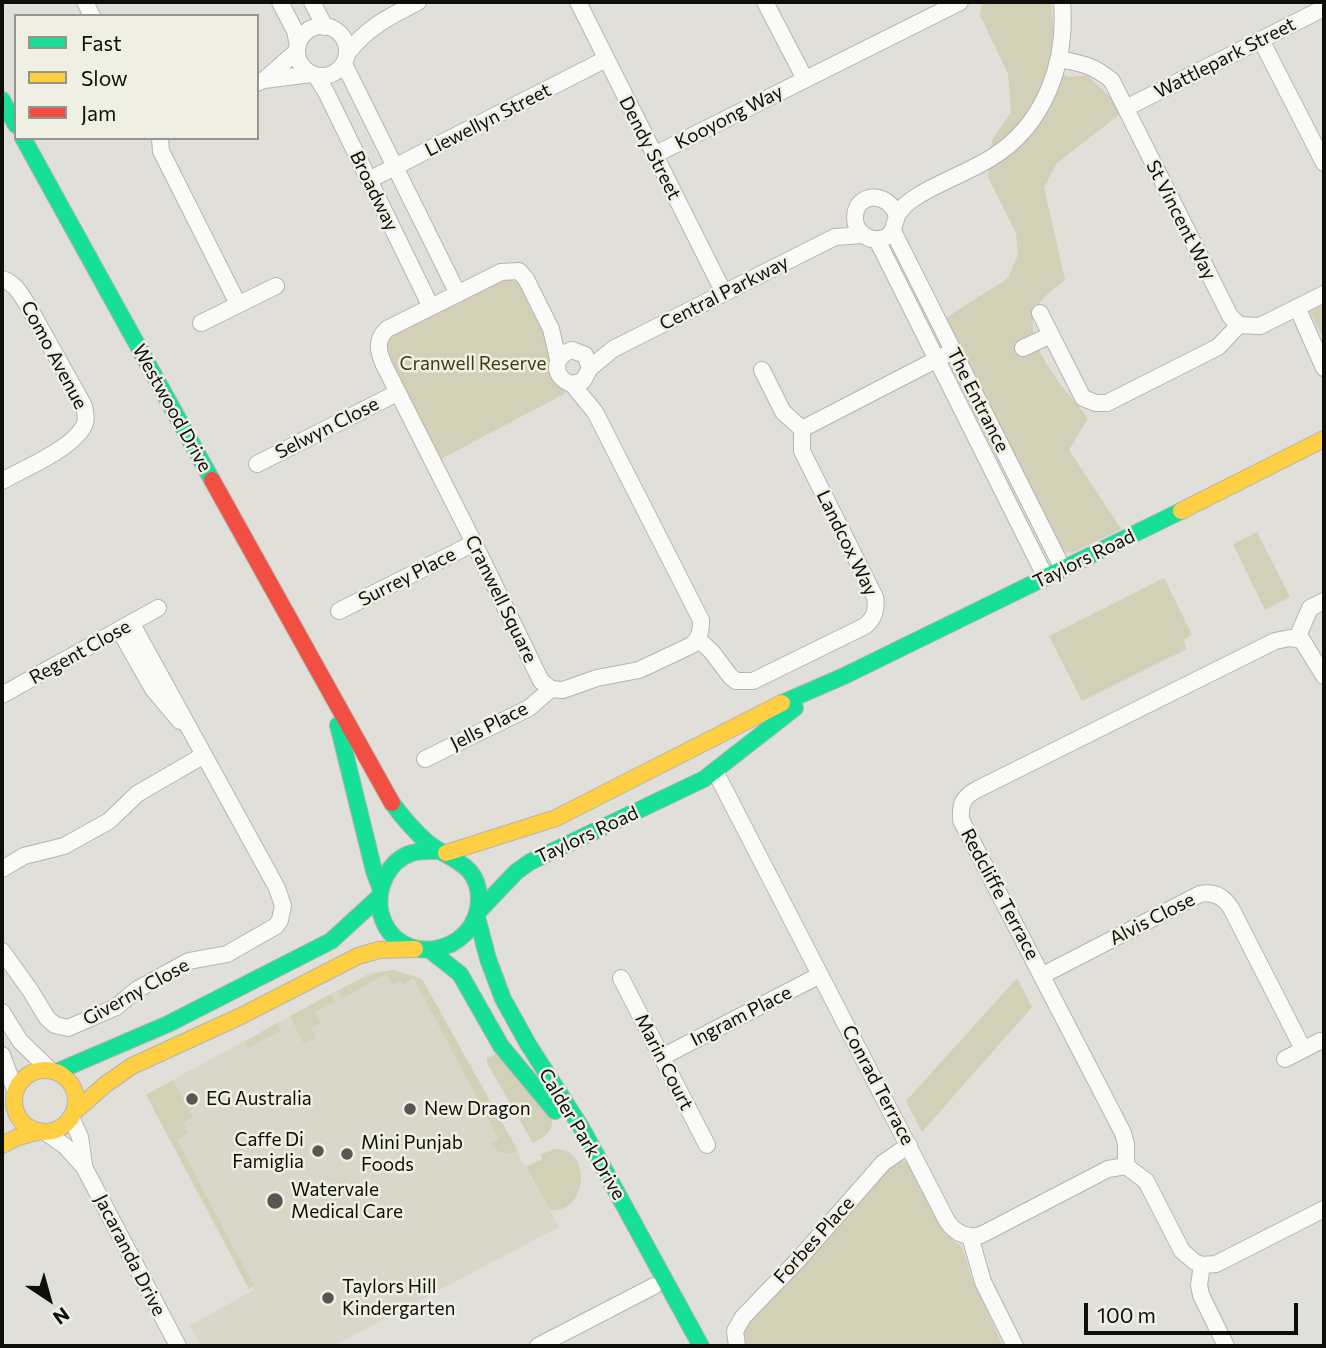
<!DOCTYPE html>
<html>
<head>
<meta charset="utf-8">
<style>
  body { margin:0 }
  #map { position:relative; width:1326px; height:1348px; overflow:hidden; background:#e0dfd9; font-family:Commissioner,sans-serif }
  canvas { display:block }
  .frame { position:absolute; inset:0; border:4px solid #0d0d09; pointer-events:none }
  .legend { position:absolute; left:14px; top:14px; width:245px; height:126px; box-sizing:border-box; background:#f0efe3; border:2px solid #95958c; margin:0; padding:9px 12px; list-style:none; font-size:21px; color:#0d0d09 }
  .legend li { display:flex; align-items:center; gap:14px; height:35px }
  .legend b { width:35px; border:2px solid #95958c }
  .north { position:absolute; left:14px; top:1264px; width:70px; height:70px; -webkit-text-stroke:5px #f0efe3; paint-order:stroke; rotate:144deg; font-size:19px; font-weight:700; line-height:28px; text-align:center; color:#0d0d09 }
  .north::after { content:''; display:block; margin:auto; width:24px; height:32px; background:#0d0d09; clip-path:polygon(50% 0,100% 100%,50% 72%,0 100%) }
  .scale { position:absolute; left:1084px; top:1303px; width:214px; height:32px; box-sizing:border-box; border:4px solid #0d0d09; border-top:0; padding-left:9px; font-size:21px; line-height:24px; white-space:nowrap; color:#0d0d09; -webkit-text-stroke:5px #f0efe3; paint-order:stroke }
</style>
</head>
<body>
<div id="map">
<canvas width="1326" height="1348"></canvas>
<div class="frame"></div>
<ul class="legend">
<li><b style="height:9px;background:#16e098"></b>Fast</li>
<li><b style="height:9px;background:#ffcf43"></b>Slow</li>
<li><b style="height:9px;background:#f24e42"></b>Jam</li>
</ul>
<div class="north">N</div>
<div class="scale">100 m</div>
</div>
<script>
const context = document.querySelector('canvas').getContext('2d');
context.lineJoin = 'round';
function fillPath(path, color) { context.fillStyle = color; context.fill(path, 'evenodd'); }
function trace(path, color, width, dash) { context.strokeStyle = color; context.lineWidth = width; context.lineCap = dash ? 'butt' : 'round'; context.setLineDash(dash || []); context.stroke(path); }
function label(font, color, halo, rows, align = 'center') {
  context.font = font + ' Commissioner,sans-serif'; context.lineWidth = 5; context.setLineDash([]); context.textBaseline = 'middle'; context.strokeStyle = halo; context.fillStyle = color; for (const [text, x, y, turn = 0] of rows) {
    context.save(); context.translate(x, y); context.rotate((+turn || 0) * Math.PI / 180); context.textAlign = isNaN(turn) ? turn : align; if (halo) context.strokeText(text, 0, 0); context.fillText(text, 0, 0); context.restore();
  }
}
const built = new Path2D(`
  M371,972L422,983L559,1227L333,1346H202L189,1326L254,1290L147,1094Z`);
const green = new Path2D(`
  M982,2H1051L1054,35L1050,61L1067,77L1087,75L1113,100L1120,114L1056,164L1044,188L1065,280C1056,287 1043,296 1037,307C1018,342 1068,392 1088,418L1069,450L1121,529L1074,552L1062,553L946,318L1008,278L1018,255L1016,233L988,177L992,140L1011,112L1008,74L980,15Z
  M511,274L521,281L550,342V368L568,387L564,394L439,460L385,354L384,339Z
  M1324,300V335L1322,336L1308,308Z
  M1257,532L1290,597L1265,610L1233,544Z
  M1164,578L1192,635L1183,640L1187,649L1082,701L1049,636Z
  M394,970L422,979L518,1151C505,1156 500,1154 490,1144L499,1139L414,979L403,984L401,980L392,985L386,974L342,998L338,991C357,981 373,971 394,970Z
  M1017,978L1032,1007L922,1132L906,1101Z
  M331,994L335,1002L315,1012L321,1023L311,1028L315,1038L304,1044L290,1016Z
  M277,1023L281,1031L248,1048L245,1042Z
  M496,1054L551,1115C555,1131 546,1136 533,1143L487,1063V1058Z
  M173,1080L193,1117L183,1122L188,1133L177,1140L254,1286L249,1289L146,1095Z
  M554,1149C593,1147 588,1214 550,1210L526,1167L542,1159L540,1155Z
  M897,1160L906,1162L917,1176L945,1234L962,1247L971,1276L1003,1346H747L744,1340V1326L888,1162Z`);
const street = new Path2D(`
  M85,2L92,16
  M280,2L295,31L298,45
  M312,2L325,27
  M578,2L724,293
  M765,2L805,79
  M297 51a25 25 0 1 1 50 0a25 25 0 1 1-50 0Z
  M1261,40L1324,163
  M347,54C366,28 390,16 418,2
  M1059,59C1081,63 1095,66 1112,81L1230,316L1239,325L1260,326L1324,294
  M344,64L458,294
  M316,76L326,92L431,307
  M264,80L297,51
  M257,83L264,80L311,74
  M1126,108L1324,8
  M160,138L161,151L238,304
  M654,155L960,2
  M369,180L606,59
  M897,216C888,190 855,192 855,218C855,231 867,241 879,239C894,237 893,227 897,216C900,209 909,201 916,197C939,182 967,173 991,158C1045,125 1067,62 1062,2
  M893,231L1063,569
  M877,240L1046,578
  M2,279C15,283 20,293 27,304L84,406C85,412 87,418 85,423C77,447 23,469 2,481
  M1297,307L1324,368
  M1040,313L1083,398L1096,403H1107L1218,347L1239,325
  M201,323L276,286
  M1023,348L1051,335
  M558,359L551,329L526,279L519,271L501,272L387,329C375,341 378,351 384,365L474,543L541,681L551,689L563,690L597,678L639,670L692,645C700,638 701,631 701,620L595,412L572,384C552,378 552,356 572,350L585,355L590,368L583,381L572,384
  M590,368L613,349L835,237L862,235
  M762,370L783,412L802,429
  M257,464L397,393
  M339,611L474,543
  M120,631L153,689L180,721
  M1297,638L1310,608L1324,601
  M698,639L712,652L730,676L736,681H753L865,626C875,618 877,609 875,597L802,451V429L953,351
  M2,695L158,608
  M425,759L529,708L551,689
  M715,771L947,1221C955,1233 967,1239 981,1235L1108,1169L1126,1166
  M2,869L24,856L64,846L109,821L137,794L204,755
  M2,951L30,990L47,1018L55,1025L68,1028L116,1007L138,989L189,961L227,954L276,926L280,920L283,906L277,888L132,624
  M1043,975L1200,894C1214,891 1224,897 1231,908L1303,1049
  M621,978L707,1145
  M2,1012L20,1041L50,1070
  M2,1055L15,1090
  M662,1057L820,975
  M1285,1059L1320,1041
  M71,1117L80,1137L84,1165
  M45,1132L65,1146L84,1167L178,1346
  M1126,1166V1144L1123,1133L961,820C960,803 963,797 978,789L1275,641L1290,638L1302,640L1324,676
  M1126,1166L1146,1181L1182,1251L1195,1262L1202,1265L1216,1264L1324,1209
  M970,1236L983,1282L1015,1346
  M1202,1265L1199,1285L1201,1295L1226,1346
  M538,1346L654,1286
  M737,1346L735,1331L743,1317L798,1260L883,1163L909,1145`);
const fast = new Path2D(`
  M2,100L16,125
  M23,138L212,480
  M782,703L844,676L1181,511
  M338,725L374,871L380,887
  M392,803C403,818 414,831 428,843C449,860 479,863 479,899C478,956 396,970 381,914C375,890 388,860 412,853C421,850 430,851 439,851
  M478,912L516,872L530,862L704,779L795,708
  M477,917L488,959L503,999L528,1044L581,1127L701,1346
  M431,951L460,974L501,1046L555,1111
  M56,1072L168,1024L331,941L379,897`);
const slow = new Path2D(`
  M1181,511L1324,439
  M446,853L556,818L782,703
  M14 1101a31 31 0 1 1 62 0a31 31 0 1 1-62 0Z
  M73,1113L106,1084L132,1066L241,1016L358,956L379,950L415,949
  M2,1145L18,1137L40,1131`);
const jam = new Path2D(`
  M212,480L392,803`);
const markers = [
  [192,1099,7,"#575652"],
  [410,1109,7,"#575652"],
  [318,1151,7,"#575652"],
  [347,1154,7,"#575652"],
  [275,1201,9,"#575652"],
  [328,1298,7,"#575652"]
];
const streetNames = [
  ["Wattlepark Street",1225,58,-27],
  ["Kooyong Way",729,117,-27],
  ["Llewellyn Street",488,120,-27],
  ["Dendy Street",650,148,63],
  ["Broadway",374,191,64],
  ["St Vincent Way",1181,220,63],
  ["Central Parkway",724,293,-27],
  ["Como Avenue",54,355,62],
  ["The Entrance",978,400,63],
  ["Westwood Drive",172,408,61],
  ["Selwyn Close",327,428,-27],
  ["Landcox Way",847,543,64],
  ["Taylors Road",1084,559,-26],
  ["Surrey Place",407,577,-27],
  ["Cranwell Square",501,599,64],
  ["Regent Close",80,652,-29],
  ["Jells Place",489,726,-27],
  ["Taylors Road",587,835,-25],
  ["Redcliffe Terrace",1000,894,62],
  ["Alvis Close",1152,919,-27],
  ["Giverny Close",136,992,-29],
  ["Ingram Place",741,1016,-27],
  ["Marin Court",664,1062,63],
  ["Conrad Terrace",878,1085,62],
  ["Calder Park Drive",582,1134,59],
  ["Forbes Place",814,1240,-48],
  ["Jacaranda Drive",130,1255,63]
];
const parkNames = [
  ["Cranwell Reserve",473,364]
];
const poiNames = [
  ["EG Australia",206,1099],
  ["New Dragon",424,1109],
  ["Caffe Di",304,1140,"right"],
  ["Famiglia",304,1162,"right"],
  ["Mini Punjab",361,1143],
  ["Foods",361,1165],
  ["Watervale",291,1190],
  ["Medical Care",291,1212],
  ["Taylors Hill",342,1287],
  ["Kindergarten",342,1309]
];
fillPath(built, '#d8d7c9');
fillPath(green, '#d2d0b7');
trace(street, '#b5b4b0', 18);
trace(fast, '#b5b4b0', 18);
trace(slow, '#b5b4b0', 18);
trace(jam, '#b5b4b0', 18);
trace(street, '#fafaf9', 16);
trace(fast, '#16e098', 16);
trace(slow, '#ffcf43', 16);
trace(jam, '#f24e42', 16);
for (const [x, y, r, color] of markers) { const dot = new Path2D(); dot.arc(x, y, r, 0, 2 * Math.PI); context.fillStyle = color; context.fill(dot); trace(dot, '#f0efe3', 2.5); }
label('19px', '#0d0d09', '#f0efe3', streetNames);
label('19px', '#413b09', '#f0efe3', parkNames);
label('19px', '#0d0d09', '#f0efe3', poiNames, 'left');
</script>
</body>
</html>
